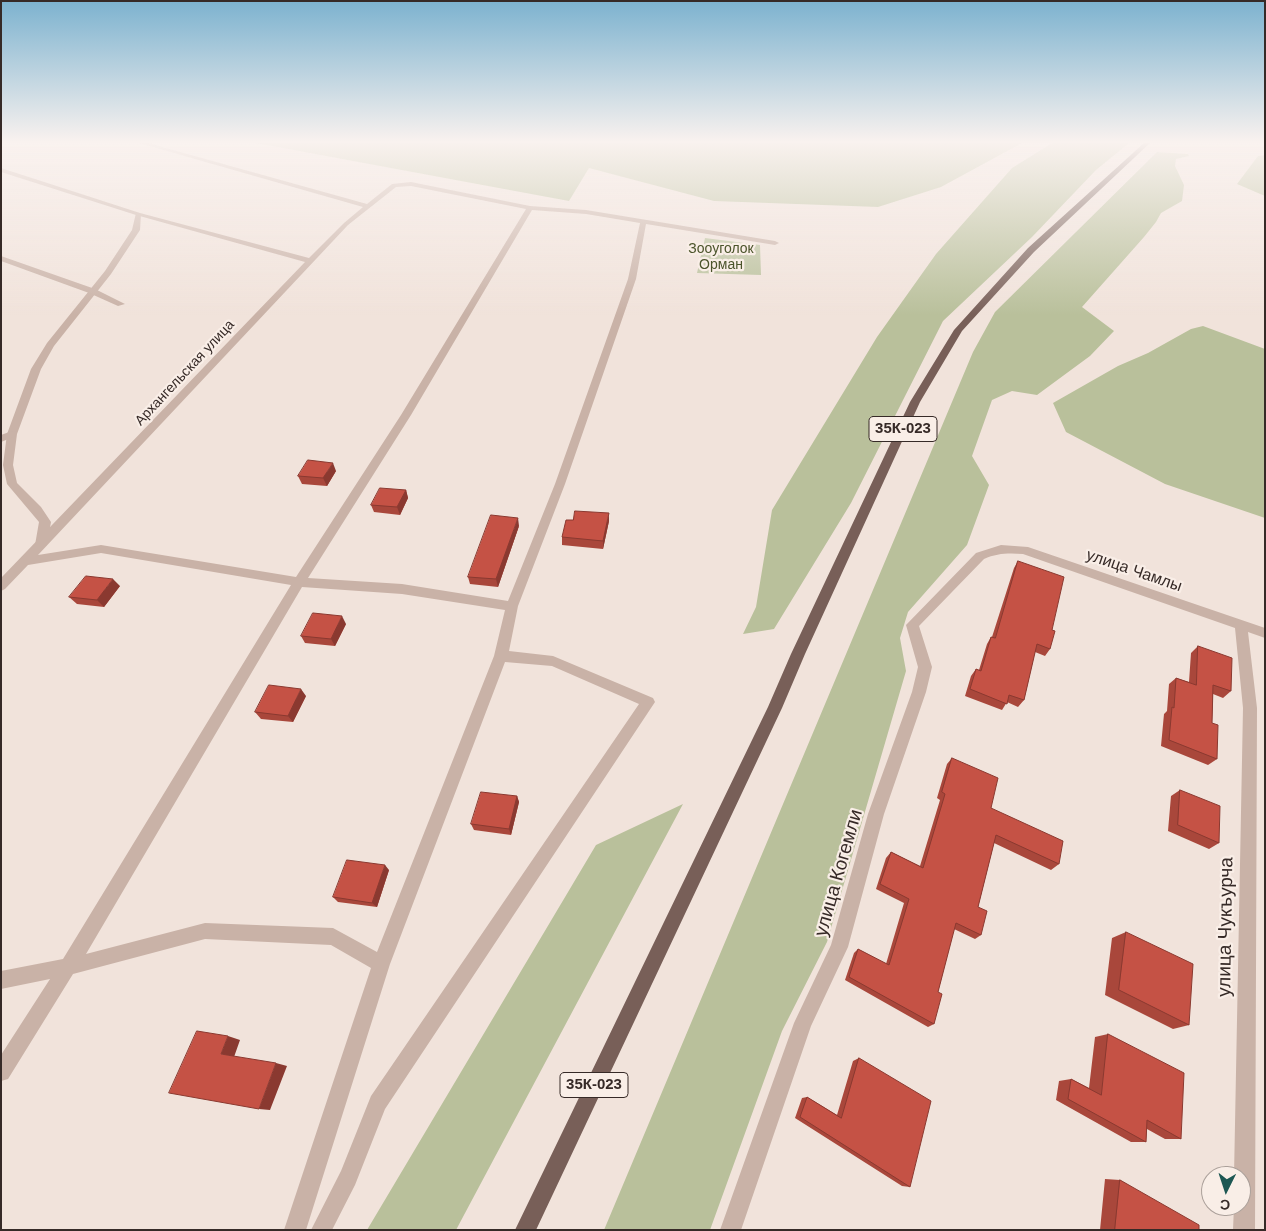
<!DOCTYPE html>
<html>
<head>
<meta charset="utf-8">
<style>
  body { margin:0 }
  #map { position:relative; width:1266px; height:1231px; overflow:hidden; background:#f1e3db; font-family:Helvetica,sans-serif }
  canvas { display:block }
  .frame { position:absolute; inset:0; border:2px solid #362a27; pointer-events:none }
  .north { position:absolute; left:1201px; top:1166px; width:50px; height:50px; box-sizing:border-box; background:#f9eee7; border:1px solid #aba09a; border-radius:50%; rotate:184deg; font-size:14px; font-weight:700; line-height:20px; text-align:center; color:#362a27 }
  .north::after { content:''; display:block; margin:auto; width:18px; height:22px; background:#1d5753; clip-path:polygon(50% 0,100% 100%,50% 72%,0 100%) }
</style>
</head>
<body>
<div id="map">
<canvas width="1266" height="1231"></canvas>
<div class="frame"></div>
<div class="north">С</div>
</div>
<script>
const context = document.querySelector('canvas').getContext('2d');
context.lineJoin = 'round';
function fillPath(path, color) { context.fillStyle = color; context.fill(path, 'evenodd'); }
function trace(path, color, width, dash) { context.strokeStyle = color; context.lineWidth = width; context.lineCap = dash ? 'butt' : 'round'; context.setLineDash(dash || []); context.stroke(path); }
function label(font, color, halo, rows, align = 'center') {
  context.font = font + ' Helvetica,sans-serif'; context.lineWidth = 4.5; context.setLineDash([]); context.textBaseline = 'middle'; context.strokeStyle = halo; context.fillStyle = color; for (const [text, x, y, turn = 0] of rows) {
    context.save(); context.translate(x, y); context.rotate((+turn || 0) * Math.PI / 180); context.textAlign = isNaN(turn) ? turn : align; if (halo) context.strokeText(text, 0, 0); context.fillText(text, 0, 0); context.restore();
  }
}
const green = new Path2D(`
  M256,143H1022L941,187L878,207L714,201L589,168L569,201Z
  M1052,143H1129L1096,170L1032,237L943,321L851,503L774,629L743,634L756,607L772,510L877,337L936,254L1012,168Z
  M1157,152L1188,154L1189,156L1176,159L1175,166L1184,185L1182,201L1161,213L1156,222L1144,237L1082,307L1114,331L1090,356L1037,395L1012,391L992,400L972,456L989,485L967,545L908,612L900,638L906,671L827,942L782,1031L710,1230H604L973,352L995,312Z
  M1265,155V196L1237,184L1258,156Z
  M705,238L760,245L761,275L697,273Z
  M1203,326L1265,349V518L1165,484L1066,432L1053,403L1118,366L1148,353L1191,329Z
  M683,804L456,1230H367L596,845Z`);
const service = new Path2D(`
  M136,213L141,214L140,230L111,274L54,346L41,369L17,434L13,465L17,483L41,507L51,522L47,545L41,549L35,545L39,522L7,484L3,465L7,434L31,369L47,343L105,271L132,230Z`);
const minor = new Path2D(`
  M139,143H148L367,204L392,184L411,182L530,206L586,210L775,241L779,243L775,245L646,224L636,279L565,484L518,606L509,651L553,656L653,698L655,702L385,1109L355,1185L332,1230H311L341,1171L371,1096L639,704L552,666L505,662L390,964L306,1230H284L371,968L331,945L205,939L73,974L8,1079L1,1081V1055L50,979L1,989V971L63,959L291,585L101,553L28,565L5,589L1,591V578L305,262L136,215L1,172V168L140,213L309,258L344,223L363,207ZM411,186L526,209L401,415L296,577L101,545L38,555L348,225L396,187ZM532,210L586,214L640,223L628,279L555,484L508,601L402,584L308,578L411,415ZM302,587L402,594L505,610L494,656L377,952L333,928L205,923L86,954Z
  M1,256L95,289L125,304L118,306L89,293L1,261Z
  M12,431L16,432V436L1,442V435Z
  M1001,545L1028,547L1265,628V638L1248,632L1257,708L1255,1230H1233L1234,1206H1241V1176H1234L1243,708L1235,628L1023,554C1009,553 997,553 984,559L919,626L932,667L926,692L884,814L848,947L811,1026L741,1230H720L794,1023L831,945L868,814L912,692L918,667L906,625L976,553Z`);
const primary = new Path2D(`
  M1144,143H1150L1034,252L962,331L920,402L805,654L782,708L536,1230H515L768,707L791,654L910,402L954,330L1028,248Z`);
const wall = new Path2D(`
  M336,471L327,486L302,484L298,476Z
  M406,490L408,498L400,515L374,512L371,505Z
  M609,521L603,549L562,545V537Z
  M519,526L498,587L470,584L468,577Z
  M1018,561L1052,630L1050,649L1045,656L1035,652L1024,700L1018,707L1007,702L1002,710L965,696L971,676L976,669L979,670L987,644L991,637H992L1014,568Z
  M120,586L104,607L77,604L69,597Z
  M346,624L335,646L305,643L301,636Z
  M1198,646L1231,691L1223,698L1213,694L1212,723L1217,759L1208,765L1161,746L1164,714L1167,711L1169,684L1176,678L1189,682L1191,653Z
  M306,696L293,722L261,719L255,712Z
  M952,758L991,808L1059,864L1051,870L994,843L978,907L981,935L975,939L954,929L938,992L934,1024L928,1027L845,980L854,953L858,949L886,964L904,903L876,889L886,858L891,852L920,866L940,800L937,798L947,764Z
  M1180,790L1219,843L1209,849L1168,831L1171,796Z
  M517,796L519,802L511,835L474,830L471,824Z
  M389,870L377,907L338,902L333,897Z
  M1126,932L1189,1025L1173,1029L1105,995L1112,938Z
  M1108,1034L1181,1139H1165L1147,1129L1146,1142H1131L1056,1100L1059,1081L1071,1079L1089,1088L1095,1037Z
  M859,1058L910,1187L902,1186L795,1118L802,1098L807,1097L837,1115L853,1061Z
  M1105,1179L1120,1180L1199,1230H1100Z`);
const shadedWall = new Path2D(`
  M333,463L336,471L327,486L323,478Z
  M406,490L408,498L400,515L397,507Z
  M609,513V521L603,549V541Z
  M518,518L519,526L498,587L496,579Z
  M113,579L120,586L104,607L97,600Z
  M342,616L346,624L335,646L331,639Z
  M301,689L306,696L293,722L288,716Z
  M517,796L519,802L511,835L509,829Z
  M385,865L389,870L377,907L372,903Z
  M228,1036L240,1040L234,1057L221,1054Z
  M276,1063L287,1066L270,1110L259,1109Z`);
const building = new Path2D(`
  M308,460L333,463L323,478L298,476Z
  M380,488L406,490L397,507L371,505Z
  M575,511L609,513L603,541L562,537L566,520H573Z
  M491,515L518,518L496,579L468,577Z
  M1018,561L1064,577L1052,630L1055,631L1050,649L1037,644L1024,700L1009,695L1007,704L970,689L976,669L981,671L991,637L995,638Z
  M86,576L113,579L97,600L69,597Z
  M313,613L342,616L331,639L301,636Z
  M1198,646L1232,658L1231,691L1213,685L1212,723L1218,725L1217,759L1169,740L1172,707L1174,708L1176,678L1196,685Z
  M269,685L301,689L288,716L255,712Z
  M952,758L998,778L991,808L1063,841L1059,864L996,835L978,907L987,911L981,935L956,923L938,992L942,994L934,1024L849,977L858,949L889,965L909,899L880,884L891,852L923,868L945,794L942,792Z
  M1180,790L1220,806L1219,843L1178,825Z
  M481,792L517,796L509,829L471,824Z
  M347,860L385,865L372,903L333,897Z
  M1126,932L1193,964L1189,1025L1119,990Z
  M197,1031L228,1036L221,1054L276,1063L259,1109L169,1093Z
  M1108,1034L1184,1073L1181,1139L1147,1120L1146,1142L1068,1099L1071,1079L1101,1095Z
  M859,1058L931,1101L910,1187L800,1117L807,1097L841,1118Z
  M1120,1180L1199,1225V1230H1115Z`);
const farParknames = [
  ["Зооуголок",721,249],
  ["Орман",721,265]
];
const farStreetnames = [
  ["Архангельская улица",185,373,-47]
];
const shields = [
  [903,429,68],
  [594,1085,68]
];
const shieldNames = [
  ["35К-023",903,429],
  ["35К-023",594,1085]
];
const streetNames = [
  ["улица Чамлы",1134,571,19]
];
const nearStreetnames = [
  ["улица Когемли",839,873,-74],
  ["улица Чукъурча",1226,927,-89]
];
fillPath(green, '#b9c09b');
fillPath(service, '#c9b2a7');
fillPath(minor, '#c9b2a7');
fillPath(primary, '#785f58');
fillPath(wall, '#a9473b');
fillPath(shadedWall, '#8a3930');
fillPath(building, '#c55245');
trace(building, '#8a3930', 1);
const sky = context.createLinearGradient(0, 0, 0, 315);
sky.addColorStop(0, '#7cb2cf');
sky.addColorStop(0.45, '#f9f2ef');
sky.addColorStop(1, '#f9f2ef00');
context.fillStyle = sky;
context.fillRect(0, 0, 1266, 315);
label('14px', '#4b542b', '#f9eee7', farParknames);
label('14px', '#362a27', '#f9eee7', farStreetnames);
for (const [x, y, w] of shields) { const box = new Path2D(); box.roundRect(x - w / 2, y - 12.5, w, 25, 4); context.fillStyle = '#f9eee7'; context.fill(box); trace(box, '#362a27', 1); }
label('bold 15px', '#362a27', null, shieldNames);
label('16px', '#362a27', '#f9eee7', streetNames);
label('19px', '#362a27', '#f9eee7', nearStreetnames);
</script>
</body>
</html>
